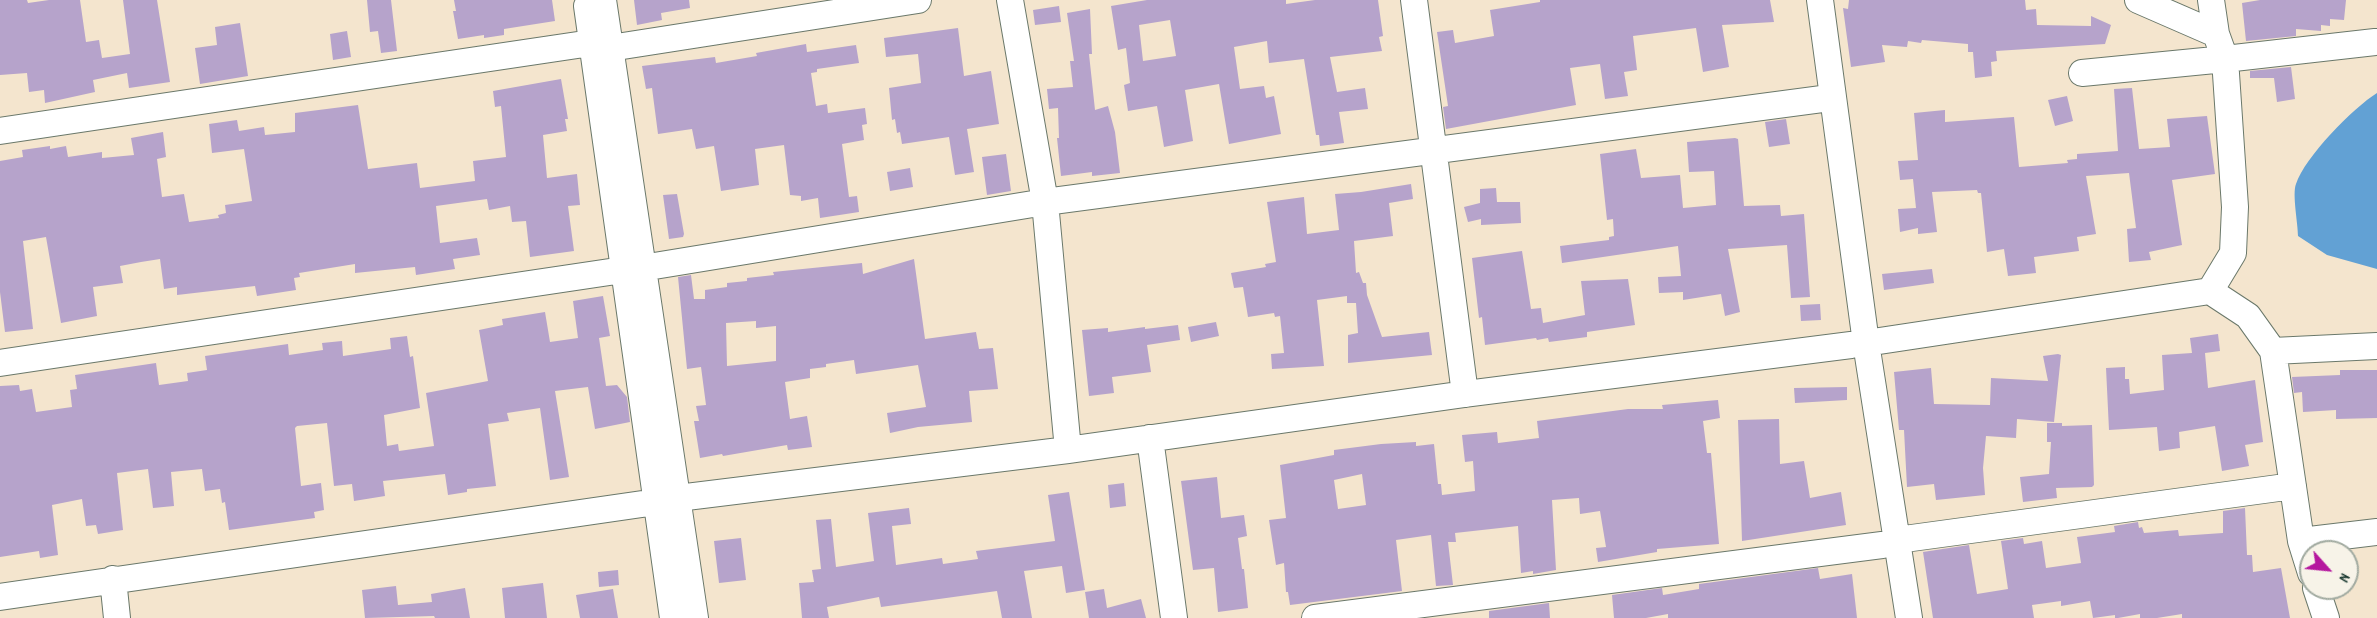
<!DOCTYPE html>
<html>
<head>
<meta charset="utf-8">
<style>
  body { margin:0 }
  #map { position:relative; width:2377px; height:618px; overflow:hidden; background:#f4e5ce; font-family:Dekko,sans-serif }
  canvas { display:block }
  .north { position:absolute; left:2299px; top:540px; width:60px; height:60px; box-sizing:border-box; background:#f7f3e8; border:2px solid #a1aaa0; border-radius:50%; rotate:117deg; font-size:16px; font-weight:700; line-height:24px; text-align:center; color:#1f3d34 }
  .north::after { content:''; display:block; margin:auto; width:21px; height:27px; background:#b5179e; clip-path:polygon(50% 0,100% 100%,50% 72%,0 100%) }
</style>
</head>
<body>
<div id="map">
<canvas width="2377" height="618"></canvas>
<div class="north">N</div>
</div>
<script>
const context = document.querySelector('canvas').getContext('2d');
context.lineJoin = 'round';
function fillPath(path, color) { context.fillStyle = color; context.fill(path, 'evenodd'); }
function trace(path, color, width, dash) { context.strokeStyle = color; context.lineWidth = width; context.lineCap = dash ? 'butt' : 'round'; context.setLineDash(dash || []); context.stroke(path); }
const water = new Path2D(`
  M2377,93V269L2327,255L2298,236C2298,223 2292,194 2296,184C2305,157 2353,108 2377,93Z`);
const building = new Path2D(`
  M0,0H27L28,3L49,0H80L86,42L99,40L102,58L130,54L123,0H157L170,82L129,88L127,73L93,80L95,92L45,103L44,90L29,92L27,73L0,75Z
  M367,0H391L397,51L381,53L378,31L370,32Z
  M454,0H552L555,21L504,29V35L484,38V35L458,39L453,11H456Z
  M634,0H689L690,8L661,13L662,20L637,25Z
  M1147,0H1286V4L1315,0H1378L1383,36L1379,37L1382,51L1330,57L1337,92L1365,88L1368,109L1339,112L1344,143L1320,146L1319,135H1316L1304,59L1269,63L1267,41L1234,47L1240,89L1264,86L1266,98L1274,96L1281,134L1229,144L1219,84L1185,90L1193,141L1164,147L1157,106L1128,111L1124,85L1130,83L1126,48L1118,50L1111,6ZM1170,20L1176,56L1143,61L1139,25Z
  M1540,0H1770L1774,22L1722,25L1729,67L1703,72L1696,28L1633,36L1637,70L1624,72L1628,96L1605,99L1600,64L1570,68L1576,105L1446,129L1443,107L1448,106L1437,32L1453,30L1455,43L1494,36L1490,10L1540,2Z
  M1849,0H2025L2026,10L2036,9L2037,25L2091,26V16L2111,25L2105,44L1996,51L1997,61L1991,62L1992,76L1975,78L1973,52H1968V44L1922,40L1921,43L1908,41L1907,47L1882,45L1885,62L1851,67L1843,8L1848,9Z
  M2260,0H2346L2344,20L2330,19V26L2321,25V31L2296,29V36L2246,41L2242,3Z
  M1059,6L1061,22L1035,25L1033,10Z
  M1090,9L1092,54H1089L1095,110L1108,106L1115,132L1120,173L1092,176V172L1061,176L1057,138H1059L1058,108L1049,109L1047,89L1073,87L1070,61H1074L1067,13Z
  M240,23L248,76L200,84L195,48L217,45L215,27Z
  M958,28L964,76L991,71L999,124L967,129L974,172L955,175L949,137L902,144L900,132L897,133L895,119L892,120L889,88L921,83L918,54L886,57L884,38Z
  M347,31L351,57L333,60L330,34Z
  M806,44L807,52L856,45L859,63L817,69V72L811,73L816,106L827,104L828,113L865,108L867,124L862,125L864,140L842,144L849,197L857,196L859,212L820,218L818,198L801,201V196L790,195L784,145L755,149L759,185L721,191L714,146L696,149L692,129L658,134L652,88L646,89L642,66L715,57L716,63L757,56L756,53Z
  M2291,67L2295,99L2277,102L2274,78H2250V71Z
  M561,79L568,119H565L567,131L543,135L547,178L577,174L580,205L568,206L574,251L530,257L526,221L512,222L510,206L489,210L487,199L436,206L440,243L477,238L480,255L453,259L455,269L416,275L415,267L355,273V264L299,273L300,277L294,278L296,290L257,296L255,286L177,295V287L164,289L160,259L141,262L120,266L123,283L93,287L97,316L61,323L46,237L23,241L33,329L5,332L0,292V161L23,157L22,150L50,146V149L66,146L68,157L102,152V158L134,155L131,138L163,132L166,157L157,159L162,197L184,194L189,222L219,218L218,215L226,213L225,205L252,201L244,149L212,153L209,124L237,120L239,131L264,127L265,135L295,132V113L358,105L368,169L417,163L420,188L475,181L473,161L506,157L501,106L495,107L493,91Z
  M2132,88L2139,149L2170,147L2167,119L2207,116L2215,174L2172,180L2182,245L2149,252L2151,260L2129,262L2127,229L2136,228L2129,173L2086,176L2096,234L2077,237L2079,251L2034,257L2036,273L2008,276L2004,249L1987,252L1981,193H1978L1977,190L1932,192L1937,232L1918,234V228L1900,232L1898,209L1916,208L1913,179L1900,180L1898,161L1918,160L1914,113L1945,110V122L2014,117L2019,167L2068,163L2067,160L2077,159V154L2118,151L2114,89Z
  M2067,96L2073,121L2055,126L2048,100Z
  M1786,119L1790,144L1769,147L1765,122Z
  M1735,138L1738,139L1744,206L1780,205L1781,216L1804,214L1810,297L1791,298L1787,245L1728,249L1740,312L1725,316L1721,294L1683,300V292L1659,293L1658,277L1681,276L1678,246L1562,263L1560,246L1609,240V237L1614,236L1613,219L1607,220L1600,154L1636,149L1641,178L1680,175L1683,208L1716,205L1714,171L1689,172L1687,142Z
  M1006,154L1011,191L987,195L982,157Z
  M910,168L913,187L890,191L887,172Z
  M1411,184L1413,199L1389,203L1393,236L1354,241L1356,273L1359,272L1363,283H1366L1367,295L1382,337L1429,332L1432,355L1348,363V335L1358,333L1356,303H1347V296L1317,300L1324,366L1272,369L1271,354L1284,353L1280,316L1275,317L1274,313L1248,317L1243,287L1234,288L1231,273L1266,267L1265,264L1276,262L1267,202L1304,197L1307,234L1339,230L1335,194L1361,192Z
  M1496,188L1497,202H1520L1521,223L1481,225V219L1468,222L1464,207L1480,203V189Z
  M677,194L684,234L683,237L669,239L663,195Z
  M1522,251L1531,309L1541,308L1543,323L1585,315L1581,281L1628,279L1635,325L1587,332V337L1549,342L1548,338L1537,340L1536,338L1485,345L1482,317L1479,318L1472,258Z
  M914,259L925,339L976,332L979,349L993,348L998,389L969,391L972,422L918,427L890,433L887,413L926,407L918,365L856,374L854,360L826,364V367L810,369V378L785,382L790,419L807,416L812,447L788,450L787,445L723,456L722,454L700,458L694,421H699L696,406L706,405L701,367L687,369L678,277L691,275L694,299H705V290L727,287V283L747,281V278L774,275L773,272L862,263L863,274ZM756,321V328L776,326V361L727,366L726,323Z
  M1932,269L1934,283L1884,290L1882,274Z
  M603,296L610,336L599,338L606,386L617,385L627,397L630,422L595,429L588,387L555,391L569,477L550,480L540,408L507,413L509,421L488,424L496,486L467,489V492L448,495L445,474L383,481L385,496L354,501L352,484L334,486L327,423L297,426L295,428L301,486L321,483L324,510L314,512L315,518L229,530L225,502L222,503L220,489L205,491L202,469L171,472L174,506L153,508L148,469L117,473L123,530L98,534L96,525L86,526L82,499L52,505L58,555L40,558L39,551L0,557V386L19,385L20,391L32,389L36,412L72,407L70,390L77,389L75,375L156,363L159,385L188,381L187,373L207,370L205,356L288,344L289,355L323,350L322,343L342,341L343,356L391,349L390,338L407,336L410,357L413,356L420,408L384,415L387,446L398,444L399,451L434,446L426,393L488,381L479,330L503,325L502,319L545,312L550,342L578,338L573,301Z
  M1820,304L1821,320L1801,321L1800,305Z
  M1216,322L1219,336L1191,342L1188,327Z
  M1178,325L1180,340L1147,345L1151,372L1112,377L1114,393L1089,396L1082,330L1108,328V332L1145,327V329Z
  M2218,334L2220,351L2205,353L2208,388L2255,380L2263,442L2245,445L2249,466L2222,471L2215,426L2179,432L2180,448L2159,451L2157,427L2109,430L2106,368L2125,367V379H2129L2130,394L2164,390L2162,355L2192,353L2190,338Z
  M2058,354L2061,355L2054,422L2017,419L2016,438L1986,436L1983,468L1985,495L1936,500L1934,484L1907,487L1904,430H1899L1894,372L1931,368L1934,404L1990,405L1991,378L2048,381L2043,356Z
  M2340,370H2377V418L2336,419V410L2303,412L2302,392L2294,393L2292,377L2340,375Z
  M1847,387V400L1795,403L1794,388Z
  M1718,400L1720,418L1703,421L1707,453H1711L1719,544L1657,549V552L1598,562L1596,548L1606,547L1600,511L1580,514L1579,498L1552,500L1556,570L1533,574V571L1521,573L1518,526L1455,533L1456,542H1448L1453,585L1436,586L1431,535L1396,540L1402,591L1290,605L1288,592H1286L1284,563L1276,565L1269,520L1286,518L1280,465L1334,455V450L1381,444L1416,442V446L1434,444L1438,484H1441L1442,495L1475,491L1473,461L1465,462L1462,435L1497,432L1498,443L1539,438L1537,421L1628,409H1663L1662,405ZM1362,474L1366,505L1338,509L1334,480Z
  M1779,419L1780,464L1804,461L1810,498L1841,492L1846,525L1742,541L1738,420Z
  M2047,423H2062V426L2092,425L2094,485L2092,487L2056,488L2057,498L2023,502L2020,477L2049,474L2051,442H2047Z
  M1217,477L1221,518L1244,515L1247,536L1238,538L1242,569H1244L1248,608L1218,612L1214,568L1193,570L1181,481Z
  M1124,483L1126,506L1110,508L1108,485Z
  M1069,492L1085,590L1066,593L1062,566L1024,571L1032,618H1002L997,591L881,607L879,597L827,607L829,618H802L799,583L814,582L812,570L821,569L816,520L831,519L836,567L874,561L868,513L909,508L911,524L892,526L896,565L942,558L943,564L978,559L976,551L1055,541L1048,495Z
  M2245,508L2247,555H2252L2253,572L2281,568L2290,618H2182V614L2157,618H2140V614L2118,618H2115V615L2093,618L2090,601L2061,606V601L2032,605L2034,618H1933L1923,552L1969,545L1977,594L2008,589L2001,541L2023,538L2024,544L2042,541L2046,568L2081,563L2077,537L2115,532L2114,526L2138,522L2139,528L2142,527L2144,533L2178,530L2179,536L2223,533V511Z
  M741,538L746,580L719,583L714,541Z
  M1818,568L1820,579L1852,574L1857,618H1668V614L1646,618H1614L1612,595L1662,588L1663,595L1699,589V584Z
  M618,570L619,585L599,587L598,572Z
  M543,583L547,618H505L502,588Z
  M396,586L398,605L432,602L431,594L465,588L470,618H435L434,616L365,618L362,590Z
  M613,589L618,618H580L576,595Z
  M1104,589L1107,608L1141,599L1146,618H1089L1085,592Z
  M1549,603L1550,618H1489V611Z`);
const minor = new Path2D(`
  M603,0L695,618
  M1010,0L1045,202L1068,450
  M1414,0L1465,394
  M1820,0L1866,343L1909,618
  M2138,0L2216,34
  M2211,0L2216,34L2225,59L2235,207L2233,253L2210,291L2248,316L2273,351L2301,541L2311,573
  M587,6L673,618
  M610,48L918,0
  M2082,73L2225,59L2375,42
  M0,131L591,43
  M642,268L1045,202L1822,99
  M1866,343L2210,291
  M2273,351L2377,346
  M0,363L623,270
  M1150,438L1174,618
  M678,498L1068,450L1465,394L1851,345
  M1897,540L2293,486
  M2301,541L2377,532
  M113,579L117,618
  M2316,588L2326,618
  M0,597L656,502
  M1315,618L1882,545`);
fillPath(water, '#62a1d4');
fillPath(building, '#b6a3cb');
trace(minor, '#6a786a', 28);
trace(minor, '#fff', 26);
</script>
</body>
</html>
